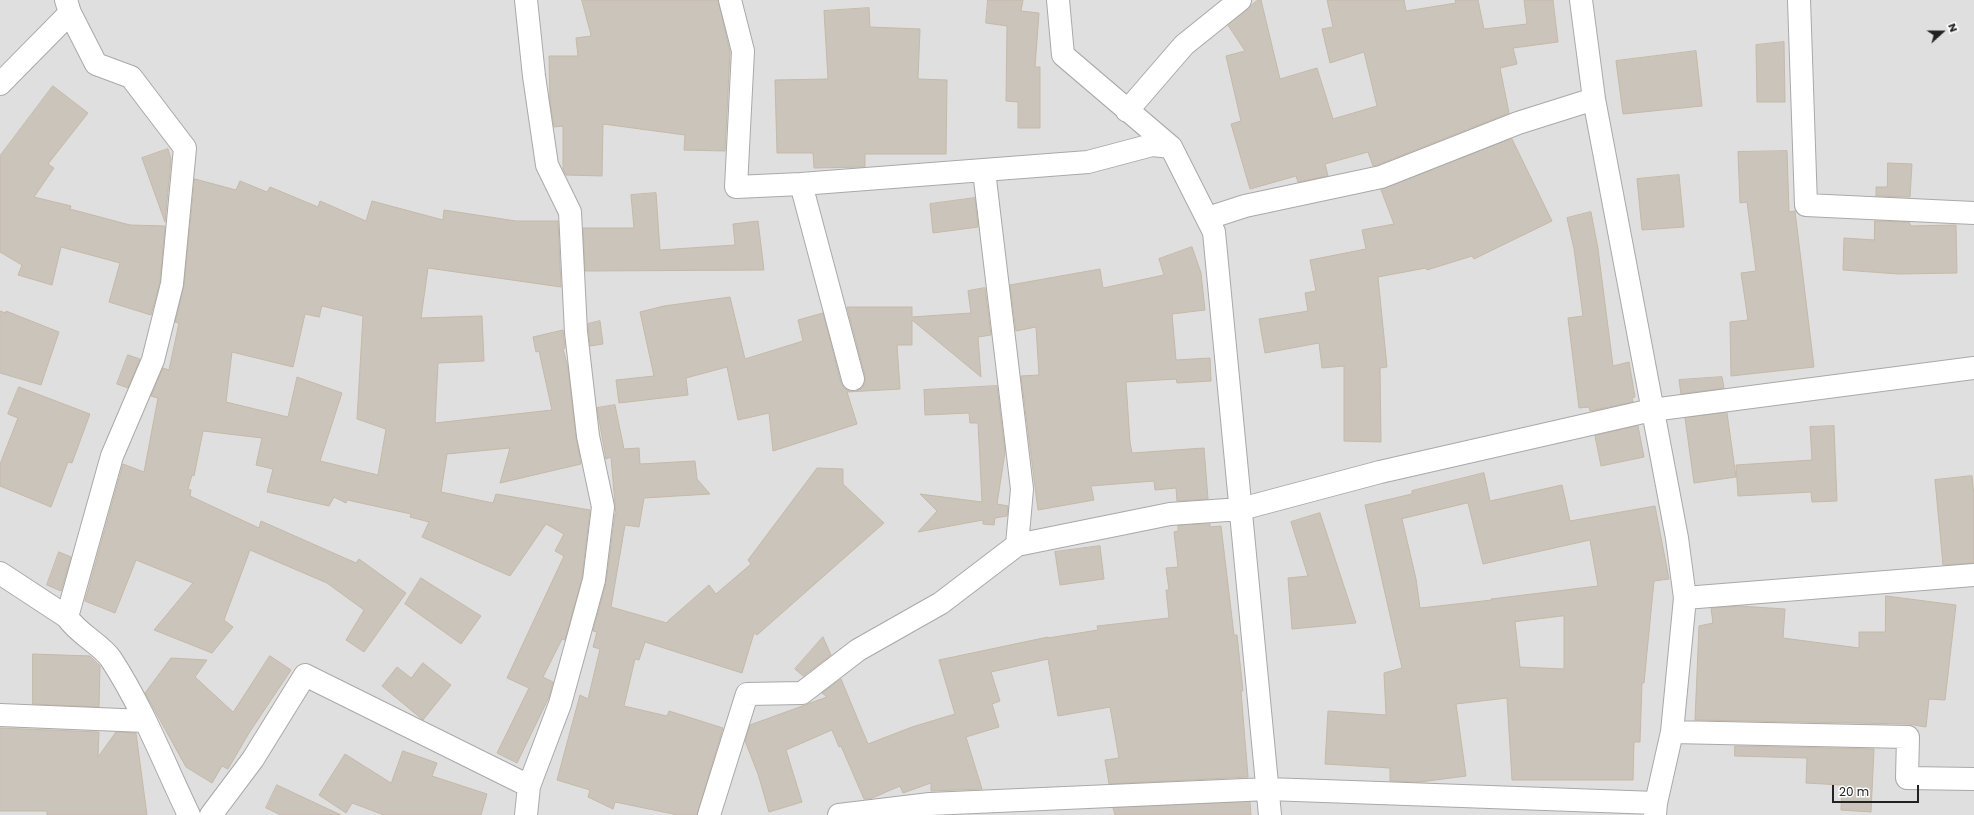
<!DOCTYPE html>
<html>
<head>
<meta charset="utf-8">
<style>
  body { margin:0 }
  #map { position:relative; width:1974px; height:815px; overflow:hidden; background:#f3f1e8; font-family:Poppins,sans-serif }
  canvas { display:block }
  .north { position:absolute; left:1922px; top:12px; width:40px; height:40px; -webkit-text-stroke:3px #fff; paint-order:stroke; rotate:69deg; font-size:11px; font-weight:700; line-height:16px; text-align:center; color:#222 }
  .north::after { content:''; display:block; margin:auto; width:14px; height:18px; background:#222; clip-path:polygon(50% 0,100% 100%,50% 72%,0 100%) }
  .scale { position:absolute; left:1832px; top:785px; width:87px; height:18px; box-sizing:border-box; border:2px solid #222; border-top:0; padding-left:5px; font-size:12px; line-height:14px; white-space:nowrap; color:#222; -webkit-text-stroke:3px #fff; paint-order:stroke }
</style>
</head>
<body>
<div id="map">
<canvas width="1974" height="815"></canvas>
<div class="north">N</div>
<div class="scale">20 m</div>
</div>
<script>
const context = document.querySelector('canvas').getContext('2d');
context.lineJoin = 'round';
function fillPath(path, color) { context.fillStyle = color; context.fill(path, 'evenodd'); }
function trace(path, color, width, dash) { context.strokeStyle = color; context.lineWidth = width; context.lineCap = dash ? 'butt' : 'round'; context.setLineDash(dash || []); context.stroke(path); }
const residential = new Path2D(`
  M0,0H1974V815H0Z`);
const building = new Path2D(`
  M582,0H718L730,52L725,151L684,150L685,135L603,124L602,176L566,175L563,169V126L554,127L550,102L549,56H578L576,38L591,36Z
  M988,0H1023L1021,11L1039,13L1035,67H1040V128H1018V102L1006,101L1007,26L986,23Z
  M1258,0H1261L1280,79L1317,68L1333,119L1377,106L1364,52L1330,63L1322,29L1333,27L1327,0H1404L1406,11L1456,3L1455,0H1478L1484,29L1527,24L1524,0H1553L1558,42L1513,48L1517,64L1500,68L1509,113L1377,165L1373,166L1368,152L1325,164L1328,176L1298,182L1296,176L1250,189L1231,124L1241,121L1226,56L1245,51L1228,25Z
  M869,8L870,27L920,29L918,79L947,80L946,154H865V167L814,168L813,153H777L775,80L828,79L824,11Z
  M1784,42L1785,102H1757L1756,45Z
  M1696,51L1702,106L1623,114L1616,61Z
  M53,86L88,113L48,164L54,168L34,197L71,206L70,209L130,225L165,226L160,282L151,315L109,302L120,263L61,247L52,285L18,275L22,265L0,252V156Z
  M1512,139L1552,221L1474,259L1472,256L1427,270L1426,268L1378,277L1387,367L1380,368L1381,442L1344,441V366L1322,368L1319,343L1265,353L1259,319L1308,311L1305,293L1316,291L1310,260L1366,249L1362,230L1394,224L1381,190Z
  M168,149L171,159L165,222L142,158Z
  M1787,151L1789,212L1795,211L1814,367L1731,376L1730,322L1748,320L1741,273L1756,271L1747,202L1740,203L1738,152Z
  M1888,163L1912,164L1910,197L1876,196V187H1887Z
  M1679,175L1684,227L1642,230L1637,179Z
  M195,179L236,190L240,181L267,192L270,187L318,207L320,201L366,221L372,201L443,220L444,210L516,221H558L561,287L428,268L421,318L482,316L484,361L438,363L435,423L552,410L539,351L536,352L533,337L563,330L565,348L563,349L568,368L576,438L581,464L500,483L510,448L447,454L441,492L493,503L496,494L590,510L582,578L565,640L562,639L543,677L553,682L549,697L517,763L497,753L529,688L507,678L564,556L555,551L564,534L546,524L510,576L422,537L429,522L410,517L411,514L347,500L346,503L334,497L329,506L267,492L273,469L256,465L262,438L203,431L194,476L192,475L188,489L191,490L190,496L259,528L261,521L356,563L359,559L406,593L364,652L346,640L364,610L327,583L250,550L224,620L233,627L212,653L154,630L193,583L136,560L115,613L85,601L123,464L144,472L158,398L151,396L163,368L169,370L179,323L175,322L184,285ZM322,306L363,316L357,419L386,429L378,475L320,461L342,393L297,377L288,417L226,402L232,352L293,367L305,314L319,317Z
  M656,193L660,250L735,245L733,224L758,221L764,270L585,271L583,228H634L631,195Z
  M975,198L978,227L933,233L930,204Z
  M1591,212L1598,249L1613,366L1629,362L1635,397L1632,398L1633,402L1590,411L1589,407L1579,408L1568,318L1583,316L1574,249L1567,218Z
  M1875,221L1909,222L1911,226L1956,225L1957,273L1899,274L1843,270L1844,238L1874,240Z
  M1192,247L1201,273L1205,310L1172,314L1176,360L1210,358L1211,381L1177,383L1176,379L1126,382L1130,442L1132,453L1204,448L1208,499L1177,501L1176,488L1155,490L1154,481L1091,486L1094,500L1038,510L1021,376L1039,375L1036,327L1016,331L1010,285L1100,269L1103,288L1164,275L1159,259Z
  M985,288L991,335L978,337L981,377L912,320V345H897L900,389L847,392L857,424L773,451L769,413L738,420L727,367L686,378L688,395L619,403L616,380L654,376L640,312L664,306L730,297L745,359L803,341L798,320L823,313L841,383L844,388L849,391H856L862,388L865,383V376L847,307H912V317L971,313L968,291Z
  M0,311L6,313V311L59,332L41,385L0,373Z
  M600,321L603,344L590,346L588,324Z
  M128,355L140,359L128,388L117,384Z
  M1722,377L1724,388L1681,394L1679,380Z
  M997,386L1005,452L997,504L1008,506L1007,516L995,518L994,525L983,524V520L918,532L937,511L920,494L982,502L978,423H970L969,413L925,415L924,390Z
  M19,387L90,414L72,463L68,462L51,507L0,486V464L18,418L8,414Z
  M615,405L624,449L639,448L640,464L695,461L697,479L710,494L644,498L639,527L625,525L611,607L667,623L668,621L709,585L716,594L751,564L748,560L817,468L843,469V484L884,523L757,635L754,633L742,673L645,642L639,660L635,659L624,706L667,716L669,711L723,728L697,815H678L615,802L613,809L588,797L590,790L557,780L580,695L588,699L600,649L593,647L597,632L593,631L606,583L615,514L616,515L611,457L606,459L597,408Z
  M1727,413L1736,477L1694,483L1685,418Z
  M1638,426L1644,457L1601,466L1595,436Z
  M1834,426L1837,501L1812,502L1811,492L1738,496L1736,465L1812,460L1810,427Z
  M1484,473L1490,501L1562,485L1570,521L1655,506L1669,579L1654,581L1644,683H1642L1640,742H1634L1633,780H1512L1507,698L1456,704L1466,776L1420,782L1390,781V768L1325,764L1328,711L1386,715L1384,673L1402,668L1365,505L1412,494V491ZM1468,503L1483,564L1590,540L1598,586L1491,599L1492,600L1420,608L1416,579L1402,519ZM1564,616V669L1520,667L1515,622Z
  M1972,476L1974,495V563L1943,565L1935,480Z
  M1320,513L1356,623L1292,629L1288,578L1308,576L1291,522Z
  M1210,524V527L1221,526L1234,635H1237L1243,691H1241L1248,777L1109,784L1105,760L1119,758L1110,707L1058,716L1048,659L991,672L1000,701L992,704L999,727L966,737L982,789L931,791V783L903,793L900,786L870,799H864L841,746L839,747L832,730L786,750L802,802L769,812L758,774L745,741L750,725L827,697L822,693L841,679L868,744L912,727L955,714L939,660L1048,637V638L1098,630L1097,626L1169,618L1166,590H1169L1166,568L1178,567L1174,532L1178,531V526Z
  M1100,546L1104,579L1060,585L1055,552Z
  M59,552L71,557L61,591L47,585Z
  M421,578L481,616L461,644L405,604Z
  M1886,596L1956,605L1945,700L1929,699L1926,727L1908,724L1695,720L1699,626L1713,623L1711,608L1740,606L1785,609L1783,638L1859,648V632H1885Z
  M823,637L831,655L803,676L795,669Z
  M33,654L90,656L100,666L99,707L33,704Z
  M270,656L291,670L249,733L228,769L222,766L212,783L186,767L145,693L171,658L207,660L195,677L233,712Z
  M423,663L451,685L423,720L382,686L397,667L411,678Z
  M0,728L99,732L98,757L116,732L136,733L147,815H47V811H0Z
  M1735,746L1874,749L1871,812L1841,810L1842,785L1806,783L1807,758L1735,756Z
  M403,751L437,763L432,776L487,794L481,815H384L352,803L346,813L319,795L345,754L391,783Z
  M277,785L341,815H281L266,808Z
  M1250,802L1251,815H1115L1113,808Z`);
const minor = new Path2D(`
  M66,0L70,13L96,64L131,77L185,148L172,284L153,360L112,456L67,617
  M526,0L534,76L547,165L570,212L576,332L588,436L603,507L594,580L560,704L529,786L526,815
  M730,0L743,51L736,187L801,184L1088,162L1152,145L1171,147
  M1058,0L1063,55L1171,147L1214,232L1270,815
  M1581,0L1594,99L1677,538L1685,598L1672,732L1656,803L1655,815
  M1799,0L1806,205L1974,213
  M0,84L70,13
  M1127,111L1184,45L1240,0
  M801,184L853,379
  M1208,218L1245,206L1381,177L1518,123L1594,99
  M1017,545L1170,514L1241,509L1380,472L1652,410L1974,368
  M0,573L67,617C79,635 101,644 111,659C143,708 164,763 189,815
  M1685,598L1974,575
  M0,715L145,721
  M1672,732L1908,737L1907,778L1974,779
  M211,815L253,759L305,675L529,786
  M709,815L747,694L802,693L858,650L941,603L1017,545L1022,489L984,171
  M839,815L930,804L1268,789L1656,803`);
fillPath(residential, '#e0dfdf');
fillPath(building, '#cbc4ba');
trace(building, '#c6b9a8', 1);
trace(minor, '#a9a9a9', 24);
trace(minor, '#fff', 22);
</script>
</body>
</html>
